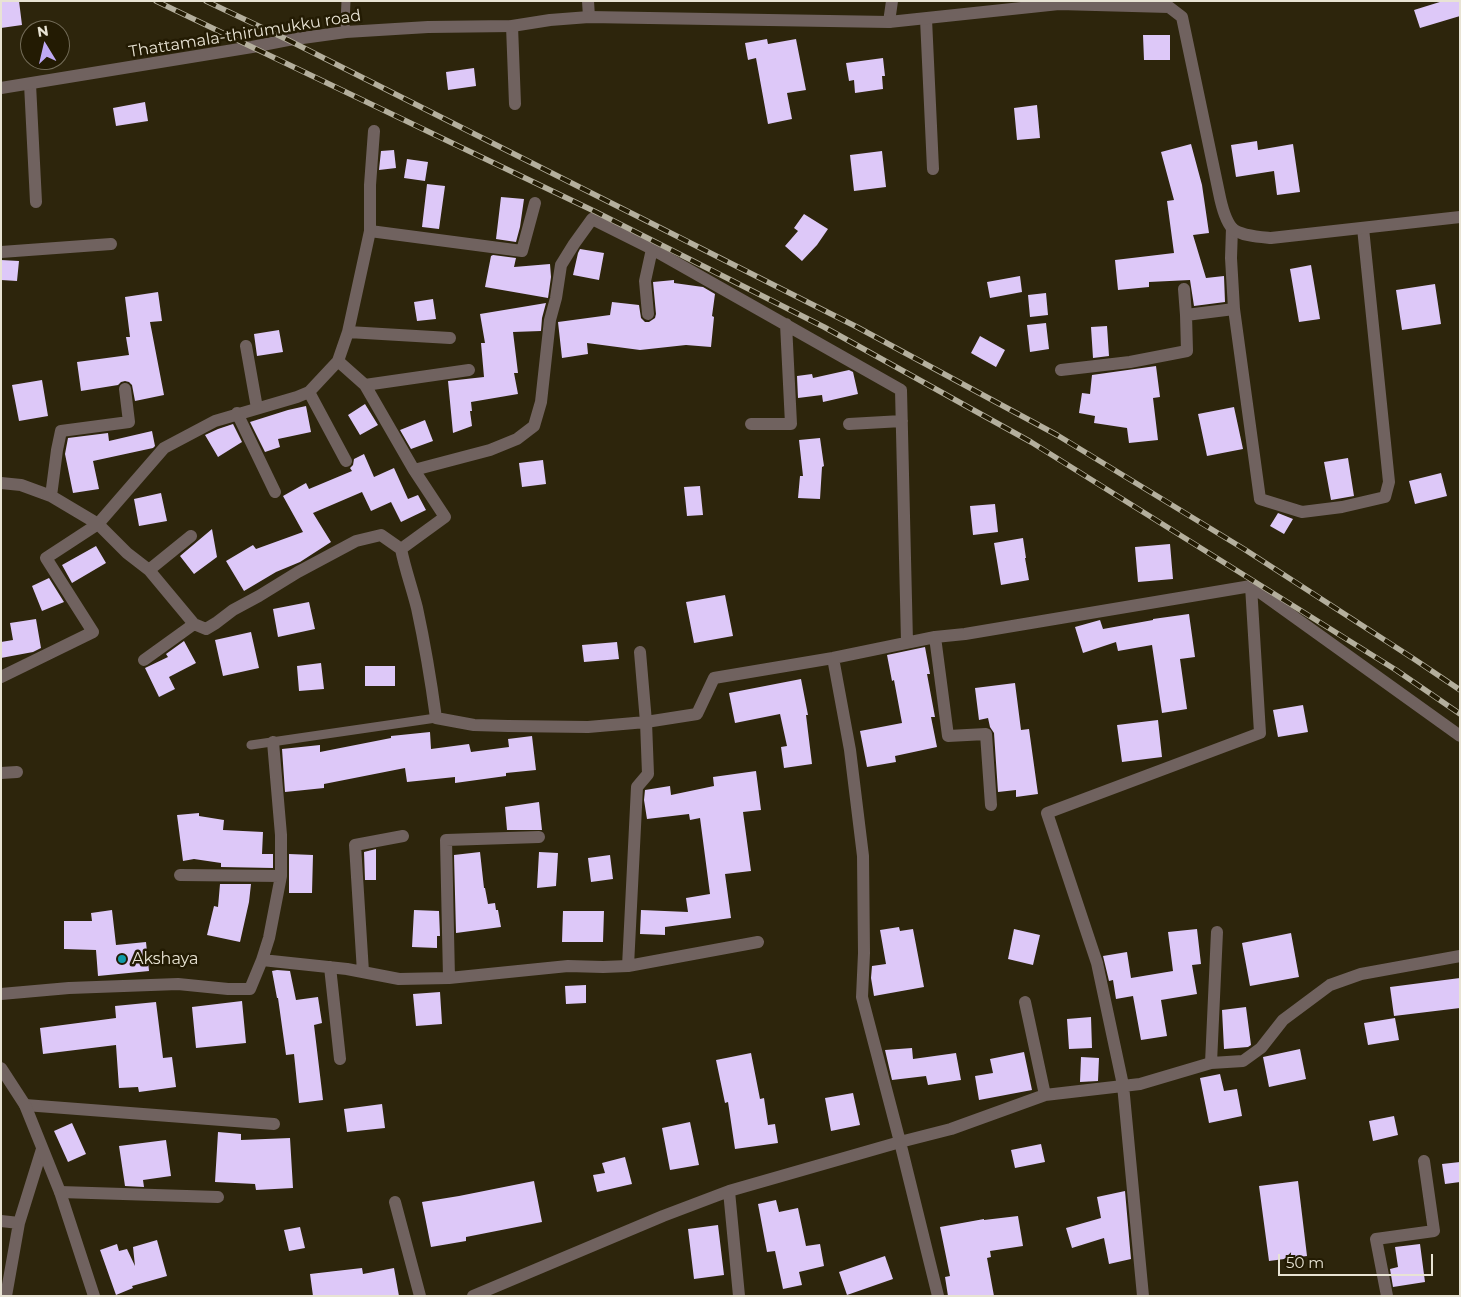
<!DOCTYPE html>
<html>
<head>
<meta charset="utf-8">
<style>
  body { margin:0 }
  #map { position:relative; width:1461px; height:1297px; overflow:hidden; background:#2d250c; font-family:Montserrat,sans-serif }
  canvas { display:block }
  .frame { position:absolute; inset:0; border:2px solid #e8e3d4; pointer-events:none }
  .north { position:absolute; left:20px; top:20px; width:50px; height:50px; box-sizing:border-box; background:#231b03; border:1px solid #726b57; border-radius:50%; rotate:351deg; font-size:14px; font-weight:700; line-height:20px; text-align:center; color:#e8e3d4 }
  .north::after { content:''; display:block; margin:auto; width:18px; height:22px; background:#bea9f4; clip-path:polygon(50% 0,100% 100%,50% 72%,0 100%) }
  .scale { position:absolute; left:1278px; top:1254px; width:155px; height:22px; box-sizing:border-box; border:2px solid #e8e3d4; border-top:0; padding-left:6px; font-size:15px; line-height:18px; white-space:nowrap; color:#e8e3d4; -webkit-text-stroke:4px #231b03; paint-order:stroke }
</style>
</head>
<body>
<div id="map">
<canvas width="1461" height="1297"></canvas>
<div class="frame"></div>
<div class="north">N</div>
<div class="scale">50 m</div>
</div>
<script>
const context = document.querySelector('canvas').getContext('2d');
context.lineJoin = 'round';
function fillPath(path, color) { context.fillStyle = color; context.fill(path, 'evenodd'); }
function trace(path, color, width, dash) { context.strokeStyle = color; context.lineWidth = width; context.lineCap = dash ? 'butt' : 'round'; context.setLineDash(dash || []); context.stroke(path); }
function label(font, color, halo, rows, align = 'center') {
  context.font = font + ' Montserrat,sans-serif'; context.lineWidth = 5; context.setLineDash([]); context.textBaseline = 'middle'; context.strokeStyle = halo; context.fillStyle = color; for (const [text, x, y, turn = 0] of rows) {
    context.save(); context.translate(x, y); context.rotate((+turn || 0) * Math.PI / 180); context.textAlign = isNaN(turn) ? turn : align; if (halo) context.strokeText(text, 0, 0); context.fillText(text, 0, 0); context.restore();
  }
}
const building = new Path2D(`
  M1,1H19L22,25L1,28Z
  M1443,1H1460V16L1420,28L1414,10Z
  M1143,35H1170V60H1144Z
  M767,39L768,44L796,39L806,90L787,93L792,119L768,124L756,58L748,60L745,43Z
  M883,58L885,76H882L883,89L855,93L854,80L849,81L846,63Z
  M474,68L476,86L448,90L446,72Z
  M145,102L148,121L116,126L113,108Z
  M1037,105L1040,138L1017,140L1014,108Z
  M1257,141L1258,150L1293,144L1300,192L1277,195L1274,171L1236,177L1231,145Z
  M1191,144L1202,185L1209,233L1193,235L1206,278L1224,276L1225,302L1194,306L1190,280L1149,282V287L1118,290L1115,260L1174,253L1167,201L1174,200L1161,152Z
  M394,150L396,168L379,170L381,151Z
  M882,151L886,187L854,191L850,155Z
  M407,159L428,162L425,181L404,178Z
  M427,184L445,186L439,229L422,227Z
  M501,197L524,199L520,227L516,242L496,239Z
  M804,214L828,229L817,245L802,261L785,246L798,231L794,228Z
  M580,249L604,253L599,280L573,275L578,253Z
  M493,255L516,258L514,267L550,264L551,277L548,298L485,287L491,256Z
  M1,260L19,261L17,281L1,280Z
  M1311,265L1320,319L1299,322L1290,269Z
  M1020,276L1022,292L990,298L987,282Z
  M674,280V283L703,287L715,294L712,316L714,317L711,347L686,345L640,350L587,343L588,354L562,358L558,322L610,315L612,302L639,305L641,318L645,322H649L655,318L656,314L653,282Z
  M1435,284L1441,324L1402,330L1396,290Z
  M158,292L162,321L150,322L164,395L135,401L132,385L129,382L125,381L121,382L118,385L81,391L77,362L129,355L126,337H130L125,297Z
  M1046,293L1048,315L1030,317L1028,295Z
  M433,299L436,319L417,321L414,302Z
  M546,303L542,318L541,331L513,332L518,373H514L518,394L471,402L472,411H470L472,426L453,433L448,381L484,377L481,343H485L480,314Z
  M1046,323L1049,349L1030,352L1027,325Z
  M1107,326L1109,356L1093,358L1091,327Z
  M279,330L283,352L257,356L254,334Z
  M980,336L1005,350L996,367L971,353Z
  M1156,366L1160,397L1153,398L1158,440L1129,443L1127,428L1094,423L1095,416L1079,413L1082,393L1090,394L1092,375Z
  M849,370L853,372L858,394L823,402L822,395L798,398L797,376L812,374L813,378Z
  M42,380L48,416L19,421L12,385Z
  M365,404L378,425L360,435L348,415Z
  M306,406L311,432L278,439L280,447L265,452L250,422L288,410Z
  M1234,407L1243,449L1207,456L1198,414Z
  M425,420L433,441L411,449L400,430Z
  M233,424L242,442L218,457L205,435L218,429Z
  M152,431L155,446L153,448L93,461L99,489L73,493L65,454L68,438L108,433L109,441Z
  M820,438L824,466L822,467L820,499L798,498L800,476H803L799,440Z
  M364,454L374,477L394,468L408,499L418,495L426,510L401,522L391,502L371,511L362,492L313,513L331,542L300,562L276,572L244,591L226,561L253,545L256,549L303,532L283,496L306,483L309,489L352,471L350,468L353,465L354,459Z
  M1348,458L1354,496L1331,500L1324,462Z
  M543,460L546,484L522,487L519,463Z
  M1441,473L1447,496L1415,504L1409,481Z
  M700,486L703,515L687,516L684,487Z
  M161,493L167,521L139,526L134,499Z
  M995,504L998,532L973,535L970,506Z
  M1278,513L1293,519L1284,534L1270,526Z
  M212,529L217,557L194,574L180,556Z
  M1023,538L1026,558H1025L1029,580L1001,585L994,543Z
  M1170,544L1173,579L1138,582L1135,547Z
  M96,546L106,563L72,583L62,565Z
  M49,578L64,602L42,611L32,586Z
  M725,595L733,636L694,643L686,602Z
  M309,602L315,629L278,637L273,609Z
  M1189,614L1195,657L1180,659L1187,709L1162,713L1152,645L1118,651L1116,642L1083,653L1075,627L1100,620L1103,629L1153,620V619Z
  M36,619L41,648L33,652L1,658V642L13,640L10,623Z
  M251,632L259,668L223,676L215,640Z
  M184,641L196,663L169,677L175,689L159,697L145,668L168,657L166,654Z
  M617,642L619,659L584,662L582,645Z
  M925,647L930,674H927L935,717H931L937,747L895,756L896,762L867,767L860,731L902,723L894,680L892,681L887,655Z
  M321,663L324,689L299,691L297,666Z
  M365,666H395V686H365Z
  M801,679L808,715H806L812,764L784,768L781,747L787,746L780,714L735,723L729,693Z
  M1015,683L1021,730L1029,729L1038,794L1016,797V790L998,792L994,733L990,727L988,718L979,720L975,688Z
  M1303,705L1308,732L1278,737L1273,710Z
  M1158,720L1162,757L1122,762L1117,725Z
  M430,732L431,749L469,744L471,752L509,747L508,739L532,736L536,770L506,773V776L455,783V777L407,782L405,768L324,784V788L285,792L282,749L320,745V752L391,738V736Z
  M756,771L761,810L743,812L751,871L725,874L731,918L665,927V935L640,934L641,910L688,912L686,898L710,894L700,818L690,820L689,814L647,819L644,800L645,790L670,786L671,795L714,786L713,777Z
  M539,802L542,830H507L505,807Z
  M199,813V816L224,820L223,830L263,832L262,854H273V868L221,867V863L194,859L183,861L177,815Z
  M376,849V880H365L364,852Z
  M480,852L484,888H485L488,904L495,903L496,910H498L501,927L456,933L454,855Z
  M539,852L558,853L556,886L537,888Z
  M289,854L313,855L312,893H289Z
  M610,855L613,879L591,882L588,858Z
  M220,884H251L249,902L240,942L207,935L214,906L218,907Z
  M112,910L116,945L146,942L149,971L98,976L96,950L64,949V921H92L91,913Z
  M414,910L439,911L440,936H437V948L412,947Z
  M563,911H604L603,942H562Z
  M899,927L900,931L913,929L924,987L874,996L871,978L872,966L886,964L880,930Z
  M1014,929L1040,935L1033,965L1008,959Z
  M1197,929L1201,964L1192,965L1197,994L1161,1000L1167,1036L1141,1040L1133,996L1116,999L1113,980L1109,981L1103,956L1127,952L1131,978L1173,971L1168,932Z
  M1291,933L1299,977L1250,986L1242,943Z
  M277,970L290,971L296,1000L318,997L322,1023L314,1025L323,1100L299,1103L294,1054L286,1055L278,998H277L272,971Z
  M1460,978V1008L1394,1016L1390,987Z
  M586,985V1003L566,1004L565,986Z
  M440,992L442,1024L416,1026L413,994Z
  M242,1001L246,1043L196,1048L192,1007Z
  M156,1002L163,1058L172,1057L176,1087L139,1092L138,1087L119,1088L116,1045L43,1054L40,1028L116,1018L115,1006Z
  M1246,1007L1251,1045L1248,1047L1224,1049L1222,1010Z
  M1091,1017L1092,1048L1069,1049L1067,1019Z
  M1395,1018L1399,1040L1368,1045L1364,1023Z
  M912,1048L913,1059L956,1053L961,1080L928,1085L926,1076L892,1080L885,1050Z
  M1300,1049L1306,1079L1269,1087L1263,1057Z
  M1024,1052L1032,1090L979,1100L975,1076L993,1073L990,1059Z
  M751,1053L760,1099L764,1098L768,1125L775,1124L778,1143L735,1149L728,1102L725,1103L716,1060Z
  M1081,1057L1099,1058L1098,1081L1080,1082Z
  M1220,1074L1224,1091L1237,1089L1242,1116L1209,1123L1200,1078Z
  M853,1093L860,1125L831,1131L825,1098Z
  M382,1104L385,1128L347,1132L344,1109Z
  M1394,1116L1398,1135L1373,1141L1369,1121Z
  M690,1122L699,1165L670,1170L662,1128Z
  M72,1123L86,1154L68,1162L54,1131Z
  M218,1132L241,1134V1140L290,1138L293,1188L256,1190L255,1184L215,1182Z
  M166,1140L171,1176L143,1180L144,1187L125,1186L119,1146Z
  M1041,1144L1045,1162L1015,1168L1011,1150Z
  M625,1157L632,1184L597,1192L593,1175L605,1173L602,1163Z
  M1460,1162V1182L1445,1184L1442,1164Z
  M534,1181L542,1222L466,1237V1241L431,1247L422,1202L459,1196Z
  M1298,1181L1307,1256L1269,1261L1259,1186Z
  M1125,1191L1131,1259L1109,1264L1104,1238L1072,1248L1066,1228L1101,1218L1097,1197Z
  M776,1200L779,1212L798,1208L806,1246L820,1244L824,1266L799,1272L802,1285L783,1289L775,1251L767,1252L758,1204Z
  M1018,1216L1023,1246L990,1251L991,1257L987,1258L994,1296H948L945,1277L950,1276L940,1227L984,1219V1220Z
  M718,1225L724,1275L694,1279L688,1229Z
  M300,1227L305,1248L289,1251L284,1230Z
  M157,1240L167,1276L132,1286L133,1288L116,1295L100,1250L117,1244L119,1251L127,1249L135,1266L133,1247Z
  M1420,1244L1425,1282L1393,1287L1390,1269L1398,1267L1395,1247Z
  M885,1256L893,1279L847,1295L839,1272Z
  M362,1268L363,1274L394,1268L399,1296H313L310,1274Z`);
const service = new Path2D(`
  M346,1L345,23L346,32
  M251,745L436,718`);
const minor = new Path2D(`
  M588,1L589,17
  M926,19L933,169
  M889,22L892,1
  M512,26L515,104
  M30,84L36,202
  M1232,228L1231,258L1234,309L1260,499L1302,512L1342,507L1385,497L1389,482L1363,228
  M370,231L522,251L535,203
  M1,252L111,244
  M1184,289L1186,315
  M648,314L645,281L652,249
  M348,332L450,338
  M246,346L257,408
  M338,361L365,385L414,470L445,517L401,549
  M1061,370L1130,362L1187,351L1186,315L1234,309
  M365,385L469,370
  M309,392L346,461
  M237,413L275,492
  M751,424H791L786,324
  M849,424L902,421
  M414,470L490,450L517,439L534,426L541,402L550,320L556,298L561,265L574,244L592,219L652,249L901,390L907,642
  M1,483L21,485L51,496L98,524L127,553L149,570L194,624L206,629L216,623L233,610L259,596L298,572L356,541L381,535L401,549C405,569 412,588 417,608C425,645 431,681 436,718L474,725L508,726L588,727L646,722L648,774L637,787L628,966L603,967L568,966L449,978L399,979L347,969L262,960
  M51,496L57,450L61,431L129,422L125,389
  M149,570L191,536
  M1251,586L1460,736
  M935,637L948,736L986,734L991,805
  M640,652L646,722L697,714L714,678L833,658L935,637L965,634L1251,586L1260,733L1047,813L1097,963L1123,1085L1143,1296
  M833,658L850,750L863,856L864,953L862,997L900,1142L951,1129L1045,1095L1140,1084L1211,1063L1243,1061L1261,1048L1283,1020L1330,985L1361,974L1460,956
  M144,660L194,624
  M1,677L93,632L46,558L98,524L164,448L215,421L297,397L309,392L338,361L348,332L370,231V185L374,131
  M1,773L17,772
  M180,875L281,876
  M628,966L758,942
  M330,967L340,1059
  M363,972L355,845L403,836
  M449,978L446,840L539,837
  M1,994L69,988L178,984L228,989H250L262,960L269,938L281,876V835L273,742
  M1025,1002L1045,1095
  M1211,1063L1217,932
  M25,1105L274,1124
  M729,1191L739,1296
  M60,1192L218,1197
  M395,1202L420,1296
  M1,1221L19,1223
  M6,1296L19,1223L42,1149
  M473,1296L663,1216L729,1191L900,1142L938,1296
  M1387,1296L1376,1239L1434,1231L1424,1161`);
const tertiary = new Path2D(`
  M1,88L252,47L288,40L346,32L428,27L512,26L550,20L589,17L889,22L1059,4L1169,7L1182,17L1219,193C1221,203 1225,220 1232,228C1240,236 1260,237 1271,238L1460,217
  M1,1068L25,1105L60,1192L94,1296`);
const rail = new Path2D(`
  M156,1L596,212L824,327L1031,442L1396,670L1460,714
  M206,1L288,40L857,327L1057,435L1244,549L1414,659L1460,690`);
const markers = [
  [122,959,5,"#0f9aa8"]
];
const streetNames = [
  ["Thattamala-thirumukku road",245,34,-9]
];
const poiNames = [
  ["Akshaya",132,959]
];
fillPath(building, '#ddc8f8');
trace(service, '#70625f', 9);
trace(minor, '#70625f', 12);
trace(tertiary, '#70625f', 12);
trace(rail, '#b4af9d', 5.5);
trace(rail, '#231b03', 4, [11]);
for (const [x, y, r, color] of markers) { const dot = new Path2D(); dot.arc(x, y, r, 0, 2 * Math.PI); context.fillStyle = color; context.fill(dot); trace(dot, '#231b03', 2); }
label('16px', '#e8e3d4', '#231b03', streetNames);
label('16px', '#e8e3d4', '#231b03', poiNames, 'left');
</script>
</body>
</html>
